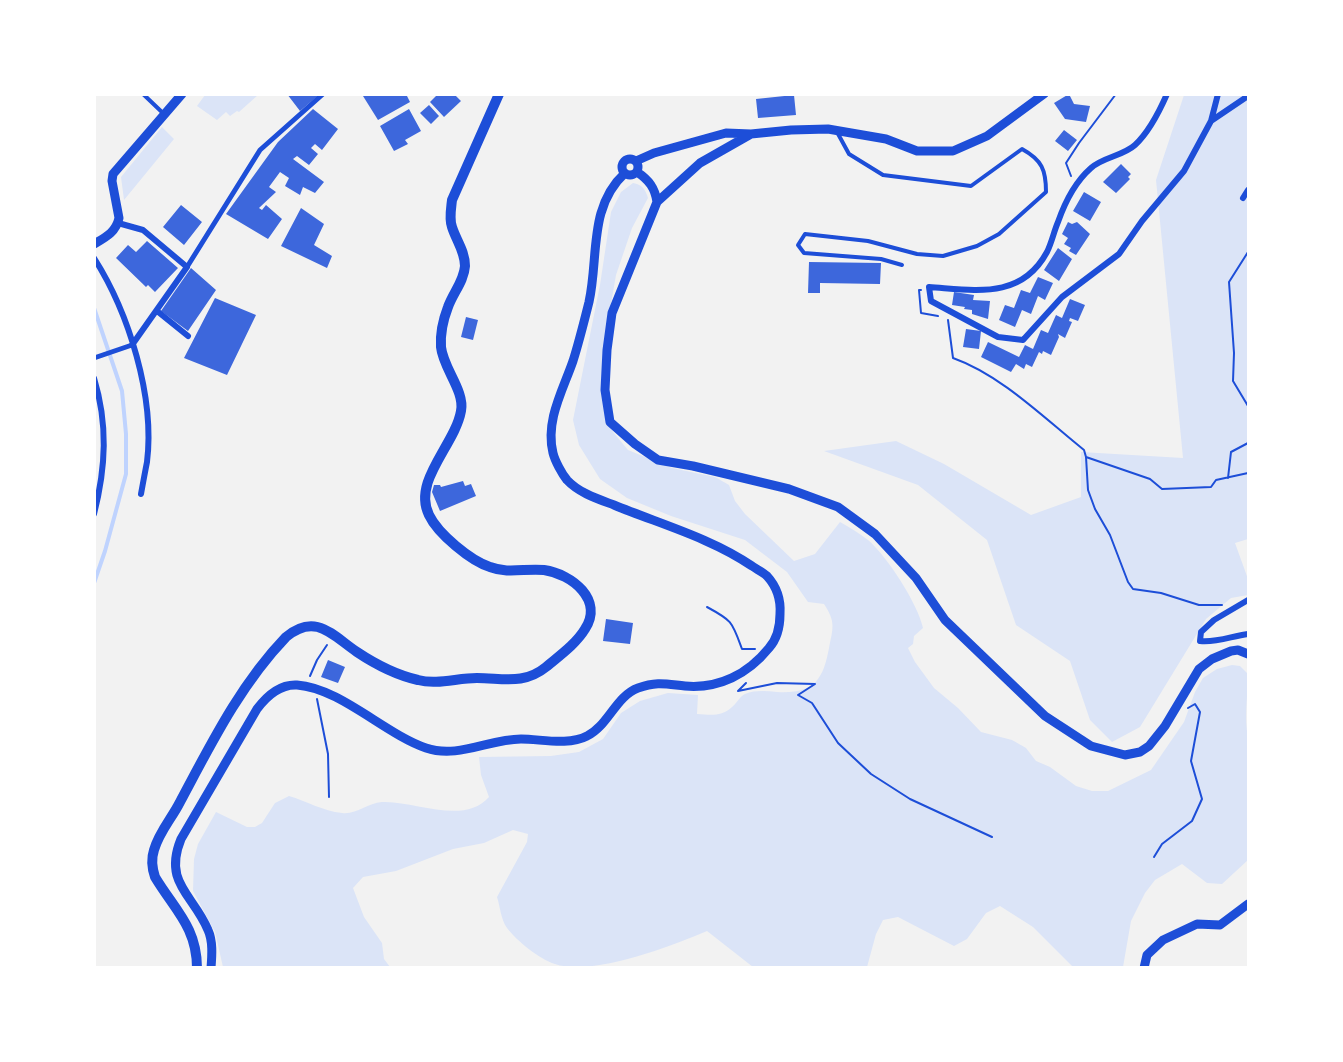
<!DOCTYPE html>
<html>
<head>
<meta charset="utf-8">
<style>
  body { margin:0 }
  #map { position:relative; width:1343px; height:1062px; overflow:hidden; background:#f2f2f2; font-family:Lora,serif }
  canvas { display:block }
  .frame { position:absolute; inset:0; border:96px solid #fff; pointer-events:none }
</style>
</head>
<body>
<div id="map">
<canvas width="1343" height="1062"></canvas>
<div class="frame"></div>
</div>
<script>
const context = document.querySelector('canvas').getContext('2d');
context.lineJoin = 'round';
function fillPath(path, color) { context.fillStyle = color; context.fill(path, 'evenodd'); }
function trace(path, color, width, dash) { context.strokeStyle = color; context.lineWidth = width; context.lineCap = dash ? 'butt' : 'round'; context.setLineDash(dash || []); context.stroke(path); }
const green = new Path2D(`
  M205,95V94L258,95L239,112L237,111L230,116L226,112L217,120L197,106Z
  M1184,95H1248V539L1235,543L1248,579V595L1231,598L1206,619L1140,727L1112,742L1090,720L1070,661L1016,625L987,540L918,485L824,451L896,441L944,464L1031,515L1081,497V452L1183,458L1156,180Z
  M162,127L174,139L124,200L121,177Z
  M633,183C642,185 645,188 648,198L632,228L616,275L608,321L604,407L613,432L628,450L672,468L715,477L729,485L735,501L745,514L794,561L815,554L840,522C849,527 859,533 868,540C887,556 918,604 923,628L914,636L913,644L908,648L915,662L934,688L958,708L981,732L1012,740L1026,748L1036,761L1050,767L1076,786L1092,791H1108L1151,770L1184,722L1195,692L1203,678L1217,669L1232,665L1240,666L1248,674C1248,695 1244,717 1248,737V860L1222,884L1207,883L1182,864L1155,880L1145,893L1131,921L1123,967H1073L1033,927L1000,906L986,913L967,939L954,946L898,917L883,920L876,934L867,967H753L707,931C671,946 592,977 555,964C539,959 517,941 507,928C501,920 500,906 497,897L527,842L528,834L513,830L484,843L453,849L396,871L363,877L353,888L364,917L382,943L384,959L390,967H223L215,932L193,891L194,859L198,844L216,812L247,827H255L262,823L275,803L289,796C306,801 323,811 342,813C356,815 367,803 382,802C413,800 464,826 489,797L481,775L479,757L551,756L579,752L603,739L621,713L640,701L668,693L698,695L697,714C711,715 721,717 732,707C737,703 739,697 745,694C755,690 766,691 777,692C813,694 823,681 829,648C833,628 836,622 824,604L808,602L787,572L745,540L671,516L627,498L600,479L579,445L573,420L600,285L611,212L621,192Z`);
const stream = new Path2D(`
  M94,308L122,391L126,434V474L105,551L94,583`);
const building = new Path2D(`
  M287,94H320L300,111Z
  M365,94H406L410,102L378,120L363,96Z
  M438,94H454L461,101L444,117L430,102Z
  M1069,94L1074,104L1090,106L1086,122L1065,119L1054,103Z
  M794,95L796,115L758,118L756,99Z
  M429,105L439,116L431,124L420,113Z
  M313,109L338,129L322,150L315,144L311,148L318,154L309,165L297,156L293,159L324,182L315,193L303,187L300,195L285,186L289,178L280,172L269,187L276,192L259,208L262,210L266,205L282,219L268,239L226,214L278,142Z
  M409,109L421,131L405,140L408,144L394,151L380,126Z
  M1064,130L1077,140L1068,151L1055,141Z
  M1121,164L1131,174L1128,177L1130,179L1116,193L1103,182Z
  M1084,192L1101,202L1090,221L1073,211Z
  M181,205L202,222L184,245L163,227Z
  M301,208L324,224L314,245L332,256L327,268L281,246Z
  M1068,222L1072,224L1077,222L1090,234L1076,255L1069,251L1071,248L1064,244L1068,238L1062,234Z
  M147,241L178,268L155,292L148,285L146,287L116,258L128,245L136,252Z
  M1058,248L1072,259L1059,281L1044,270Z
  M809,262L881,263L880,284L820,283V293H808Z
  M191,268L216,290L188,331L161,311Z
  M1038,277L1053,283L1045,300L1038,296L1031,314L1022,310L1015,327L999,320L1005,305L1014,308L1021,290L1030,293Z
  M954,292L974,295L973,300L990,301L988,319L972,314V310L964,309L965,307L952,305Z
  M215,298L256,315L227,375L184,358Z
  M1070,299L1085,305L1078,321L1070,318L1069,321L1072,322L1065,338L1058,334L1059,337L1051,355L1043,351L1042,354L1039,352L1032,367L1026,364L1024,369L1016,364L1011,372L981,357L988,342L1019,357L1025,345L1033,349L1041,330L1048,333L1056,315L1062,318Z
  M466,317L478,320L473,340L461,337Z
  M966,329L981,331L979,349L963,347Z
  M463,481L465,486L471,484L476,496L440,511L432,492L434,485H440L441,487Z
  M606,619L633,623L630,644L603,641Z
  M328,660L345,667L338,683L321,677Z`);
const path = new Path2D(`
  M1071,176L1066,163L1079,143L1116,94
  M1248,252L1229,282L1234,353L1233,381L1248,406
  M921,290H919L921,313L938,316
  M948,320L953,358C1001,375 1044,418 1084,450L1086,457L1150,479L1162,489L1211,487L1216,480L1248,473
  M1086,457L1088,490L1095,509L1110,535L1128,582L1133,589L1161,593L1199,605H1222
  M1228,478L1231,452L1248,443
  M707,607C733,621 732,622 742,649H755
  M310,676L317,660L327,645
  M746,683L738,691L777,683L815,684L798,695L812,703L838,743L871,774L910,799L992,837
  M317,699L328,754L329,797
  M1154,857L1162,844L1192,821L1202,799L1191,761L1200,712L1195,704L1188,708`);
const service = new Path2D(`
  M143,94L165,115
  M837,132L849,154L883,175L971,186L1022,149C1042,160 1046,170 1046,192L999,234L977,246L943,256L917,254L868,241L805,234L798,245L804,253L881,259L902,265`);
const pedestrian = new Path2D(`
  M187,267L260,150L323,94
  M94,358L132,345`);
const minor = new Path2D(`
  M1167,94C1160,110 1148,133 1135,145C1123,156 1103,157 1091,168C1075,182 1065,202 1058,222C1054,231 1052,242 1047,252C1021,300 975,290 929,287L931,301L998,337L1023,340L1062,297L1119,254L1142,221L1184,171L1211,121L1248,96
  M1211,121L1218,94
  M1243,198L1248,190
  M118,223L143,230L187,267L132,345
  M94,258C129,313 155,397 147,462C145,472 143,483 141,494
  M157,311L188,336
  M94,378C108,424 106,467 94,514
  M1248,600L1214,620L1201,632L1200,641C1216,643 1232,636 1248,634`);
const tertiary = new Path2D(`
  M622 167a8 8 0 1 1 16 0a8 8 0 1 1-16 0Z
  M636,161L654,153L726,133L751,134L791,130L828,129L886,139L917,151H953L987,136L1044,94
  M637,172C649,180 655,188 657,202L612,313L607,350L605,390L610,422L635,444L658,460L693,466L789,489L838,507L875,534L916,578L945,620L1045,716L1091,746L1125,755L1140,752L1149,746L1165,726L1199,669L1212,659L1231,651L1238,650L1248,654
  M657,202L700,163L751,134
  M94,244C106,237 116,232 119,218L112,181L113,174L182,94
  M211,968C212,955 213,941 208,930C193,894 163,883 181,839L257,709C266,697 280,684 297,685C340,688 385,734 426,748C458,759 489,739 521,739C541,739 568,746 587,736C608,726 616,696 638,688C657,681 666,684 685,686C719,689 748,674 769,648C777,639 780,626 780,614C781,600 777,587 767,576C763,572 756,569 752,566C711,538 660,524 614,505C598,499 579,493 567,480C562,474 555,461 553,453C545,421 563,390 573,361C579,342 584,322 589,302C599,257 588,207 625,173
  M1144,968L1147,955L1163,940L1197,924L1220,925L1248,904`);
const primary = new Path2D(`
  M197,968C197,927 174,909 155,877C152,868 151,859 154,850C159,832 172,818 180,802C211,744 240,685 286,637C316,612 333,636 357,652C375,664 396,675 418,680C437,685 457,678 477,678C503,678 524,685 546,667C559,656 576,644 585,629C604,600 572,574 544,570C526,568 508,574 490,567C471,561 438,534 429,515C412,481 455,445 461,411C465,391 443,368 441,347C440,333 443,320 448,307C453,293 464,281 465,266C465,251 456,240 452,227C449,219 451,209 452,200L499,94`);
fillPath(green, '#dbe4f7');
trace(stream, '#bfd3fe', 4);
fillPath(building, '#3d67dc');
trace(path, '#1d4ed8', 2);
trace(service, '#1d4ed8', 4);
trace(pedestrian, '#1d4ed8', 5);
trace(minor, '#1d4ed8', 6);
trace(tertiary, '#1d4ed8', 9);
trace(primary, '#1d4ed8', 10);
</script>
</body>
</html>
